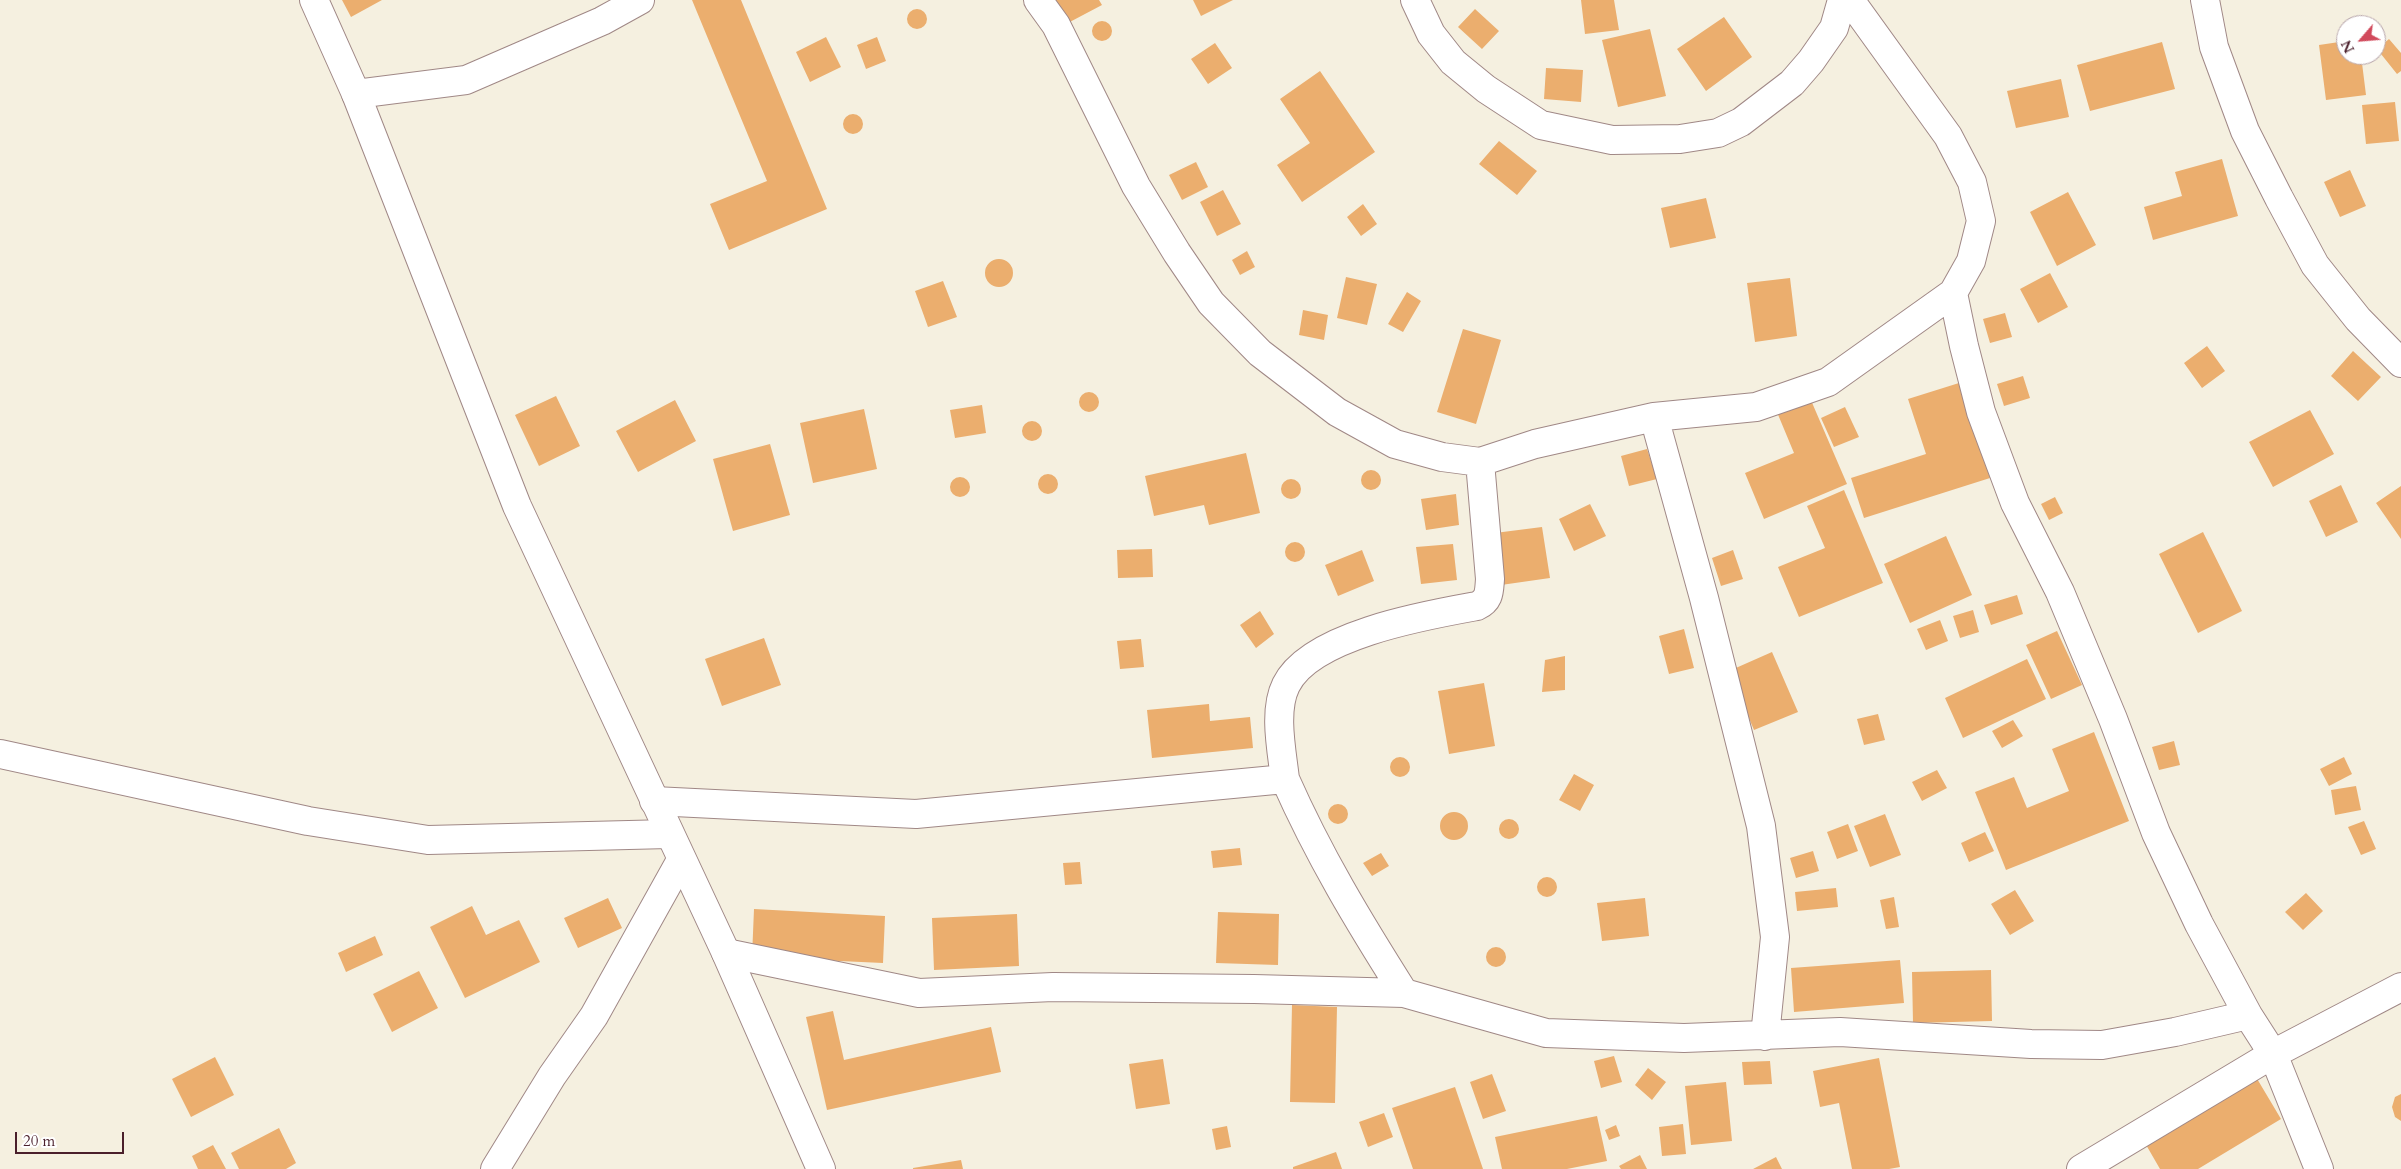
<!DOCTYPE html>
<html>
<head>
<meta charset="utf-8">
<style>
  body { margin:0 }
  #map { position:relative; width:2401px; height:1169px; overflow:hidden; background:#f5f0e0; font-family:Cardo,serif }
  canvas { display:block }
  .north { position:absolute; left:2336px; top:15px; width:50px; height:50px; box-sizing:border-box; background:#fff; border:1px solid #b7a5aa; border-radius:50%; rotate:243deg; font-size:14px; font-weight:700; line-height:20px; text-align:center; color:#4a1f2b }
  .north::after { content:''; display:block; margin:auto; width:18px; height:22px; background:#d1495b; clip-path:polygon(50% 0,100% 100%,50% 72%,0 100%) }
  .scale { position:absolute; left:15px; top:1132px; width:109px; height:22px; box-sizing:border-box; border:2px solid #4a1f2b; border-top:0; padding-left:6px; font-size:15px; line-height:18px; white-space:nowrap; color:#4a1f2b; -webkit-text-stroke:4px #fff; paint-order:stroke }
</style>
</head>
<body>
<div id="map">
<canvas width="2401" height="1169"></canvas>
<div class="north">N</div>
<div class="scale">20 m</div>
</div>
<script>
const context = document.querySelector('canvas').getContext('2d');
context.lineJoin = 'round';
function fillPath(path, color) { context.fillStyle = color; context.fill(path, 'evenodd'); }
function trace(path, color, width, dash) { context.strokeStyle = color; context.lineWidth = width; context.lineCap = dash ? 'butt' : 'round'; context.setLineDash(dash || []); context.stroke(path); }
const building = new Path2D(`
  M342,0H382L351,17Z
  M692,0H741L827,209L729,250L710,204L767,181Z
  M1054,0H1099L1102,5L1066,24Z
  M1193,0H1233L1201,16Z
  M1581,0H1614L1619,30L1585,34Z
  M907 19a10 10 0 1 1 20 0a10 10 0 1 1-20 0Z
  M1475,9L1499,31L1482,49L1458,27Z
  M1724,17L1752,57L1706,91L1677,49Z
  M1092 31a10 10 0 1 1 20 0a10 10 0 1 1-20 0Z
  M1650,29L1666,96L1618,107L1602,40Z
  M826,37L841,67L810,82L796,52Z
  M877,37L886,61L866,69L857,45Z
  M2389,39L2401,53V71L2397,74L2377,49Z
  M2346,41V55H2361L2366,95L2326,100L2319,45Z
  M2162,42L2175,89L2090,111L2077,65Z
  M1215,43L1232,68L1208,84L1191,59Z
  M1546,68L1583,70L1581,102L1544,99Z
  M1320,71L1375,152L1302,202L1277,165L1310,143L1280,99Z
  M2061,79L2069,117L2016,128L2007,91Z
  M2395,102L2399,141L2366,144L2362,105Z
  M843 124a10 10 0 1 1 20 0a10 10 0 1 1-20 0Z
  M1499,141L1537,171L1517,195L1479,164Z
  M2222,159L2238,216L2153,240L2144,207L2182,196L2175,172Z
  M1196,162L1208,187L1182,200L1169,175Z
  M2350,170L2366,206L2340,217L2324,182Z
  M1223,190L1241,224L1217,236L1200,202Z
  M2068,192L2096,245L2057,266L2030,212Z
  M1706,198L1716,238L1670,248L1661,208Z
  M1363,204L1377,224L1361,236L1347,217Z
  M1247,251L1255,267L1240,275L1232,260Z
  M985 273a14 14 0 1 1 28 0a14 14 0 1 1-28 0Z
  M2050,273L2068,307L2038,323L2020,289Z
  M1346,277L1377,284L1367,325L1337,318Z
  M1790,278L1797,336L1755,342L1747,283Z
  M943,281L957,317L928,327L915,291Z
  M1407,292L1421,301L1403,332L1388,324Z
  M1303,310L1328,315L1324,340L1299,335Z
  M2005,313L2012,337L1990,343L1983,319Z
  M1463,329L1501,340L1476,424L1437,412Z
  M2207,346L2225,371L2202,388L2184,363Z
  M2353,351L2381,377L2358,401L2331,376Z
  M2023,376L2030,398L2004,406L1997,384Z
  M1959,383L1990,478L1864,518L1851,478L1926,454L1908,399Z
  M1807,391L1847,484L1764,519L1745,473L1794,453L1774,405Z
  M1079 402a10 10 0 1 1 20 0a10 10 0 1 1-20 0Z
  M556,396L580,446L539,466L515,415Z
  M675,400L696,441L638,472L616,431Z
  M982,405L986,433L955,438L950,410Z
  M1845,407L1859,437L1834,447L1821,418Z
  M864,409L877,469L813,483L800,423Z
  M2310,410L2334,454L2273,487L2249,442Z
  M1022 431a10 10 0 1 1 20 0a10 10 0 1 1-20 0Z
  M770,444L790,515L733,531L713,459Z
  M1647,449L1657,479L1629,486L1621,456Z
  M1246,453L1260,513L1209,525L1204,505L1154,516L1145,476Z
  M1361 480a10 10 0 1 1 20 0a10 10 0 1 1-20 0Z
  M1038 484a10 10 0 1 1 20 0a10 10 0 1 1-20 0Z
  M950 487a10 10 0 1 1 20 0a10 10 0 1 1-20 0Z
  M1281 489a10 10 0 1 1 20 0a10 10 0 1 1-20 0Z
  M2341,485L2358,522L2326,537L2309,501Z
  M2401,486V539L2376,503Z
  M1844,490L1883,583L1799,617L1778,567L1825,548L1807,506Z
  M1456,494L1459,525L1426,530L1421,499Z
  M2055,497L2063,513L2049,520L2041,504Z
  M1590,504L1606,536L1574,551L1559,519Z
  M1542,527L1550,578L1494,586L1487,534Z
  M2203,532L2242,611L2198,633L2159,554Z
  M1946,536L1972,595L1910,623L1884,564Z
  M1285 552a10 10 0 1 1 20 0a10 10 0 1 1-20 0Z
  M1453,544L1457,580L1421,584L1416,547Z
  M1152,549L1153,577L1118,578L1117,550Z
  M1362,550L1374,581L1338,596L1325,565Z
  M1733,550L1743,579L1721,586L1712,558Z
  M2017,595L2023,614L1991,625L1984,605Z
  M1973,610L1979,632L1960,638L1953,616Z
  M1260,611L1274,634L1256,648L1240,625Z
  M1940,620L1948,641L1926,650L1917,629Z
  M1684,629L1694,668L1669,674L1659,636Z
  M2057,631L2082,685L2051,699L2026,645Z
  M764,638L781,685L722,706L705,659Z
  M1141,639L1144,667L1120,669L1117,641Z
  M1772,652L1798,712L1754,730L1729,671Z
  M1565,656V690L1542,692L1545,660Z
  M2027,659L2046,699L1963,738L1945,698Z
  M1484,683L1495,746L1449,754L1438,691Z
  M1209,704L1210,721L1250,717L1253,748L1152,758L1147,710Z
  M1878,714L1885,740L1864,745L1857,719Z
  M2013,720L2023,736L2002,748L1992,731Z
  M2094,732L2129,821L2006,870L1975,792L2014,777L2027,808L2069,791L2052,749Z
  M2174,741L2180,765L2159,770L2152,747Z
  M1390 767a10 10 0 1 1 20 0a10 10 0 1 1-20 0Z
  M2344,757L2352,774L2329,786L2320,769Z
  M1937,770L1947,788L1922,801L1912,782Z
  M1574,774L1594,785L1580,811L1559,800Z
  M2356,786L2361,810L2335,815L2331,790Z
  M1328 814a10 10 0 1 1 20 0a10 10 0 1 1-20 0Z
  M1440 826a14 14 0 1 1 28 0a14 14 0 1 1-28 0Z
  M1885,814L1901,855L1870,867L1854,826Z
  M1499 829a10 10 0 1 1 20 0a10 10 0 1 1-20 0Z
  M2364,821L2376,849L2361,855L2348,827Z
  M1848,824L1858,851L1837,859L1827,832Z
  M1985,832L1994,851L1969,862L1961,843Z
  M1240,848L1242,865L1213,868L1211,851Z
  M1813,851L1819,871L1796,878L1790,858Z
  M1381,853L1389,866L1372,876L1363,863Z
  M1080,862L1082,884L1065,885L1063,863Z
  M1537 887a10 10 0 1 1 20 0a10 10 0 1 1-20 0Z
  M1836,888L1838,907L1797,911L1795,892Z
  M2015,890L2034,921L2010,935L1991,904Z
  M2306,893L2323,911L2303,930L2285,912Z
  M1894,897L1899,927L1886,929L1880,900Z
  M608,898L622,928L578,948L564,918Z
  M1645,898L1649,936L1602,941L1597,903Z
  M472,906L486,935L519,920L540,962L465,998L430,927Z
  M754,909L885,916L883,963L752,957Z
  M1218,912L1279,914L1278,965L1216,963Z
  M1017,914L1019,966L934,970L932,918Z
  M375,936L383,955L346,972L338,953Z
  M1486 957a10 10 0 1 1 20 0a10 10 0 1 1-20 0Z
  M1900,960L1904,1003L1794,1012L1791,968Z
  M1991,970L1992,1021L1913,1023L1912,972Z
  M419,971L438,1008L392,1032L373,994Z
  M1292,1005L1337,1007L1335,1103L1290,1102Z
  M833,1011L844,1060L991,1027L1001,1072L827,1110L806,1017Z
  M1614,1056L1622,1082L1601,1088L1594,1061Z
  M215,1057L234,1095L191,1117L172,1079Z
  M1879,1058L1900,1167L1889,1169H1852L1839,1103L1820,1107L1813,1071Z
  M1163,1059L1170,1104L1136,1109L1129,1064Z
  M1770,1061L1772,1084L1744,1085L1742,1062Z
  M1648,1068L1666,1082L1652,1100L1635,1085Z
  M1492,1074L1506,1111L1483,1119L1470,1082Z
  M2256,1077L2281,1119L2198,1169H2160L2145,1143Z
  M1726,1082L1732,1141L1691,1145L1685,1086Z
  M1455,1087L1483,1169H1413L1392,1108Z
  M2401,1094V1121L2395,1117L2392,1107L2395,1097Z
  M1384,1113L1393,1137L1368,1147L1359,1122Z
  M1597,1116L1607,1161L1567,1169H1502L1495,1137Z
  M1683,1124L1686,1154L1662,1156L1659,1127Z
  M1616,1125L1620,1136L1609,1140L1605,1130Z
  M1227,1126L1231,1147L1216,1150L1212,1129Z
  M279,1128L296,1163L286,1169H239L231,1153Z
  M213,1145L226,1169H198L192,1156Z
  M1336,1152L1342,1169H1293V1167Z
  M1640,1155L1647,1169H1621L1619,1166Z
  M1776,1157L1782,1169H1753Z
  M961,1160L963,1169H913V1168Z`);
const street = new Path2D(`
  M1038,0L1056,25L1136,186L1177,253L1211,303L1260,353L1337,412L1395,444L1442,457L1480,462L1535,444L1654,417L1756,407L1828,382L1953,293L1971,261L1981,221L1972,182L1948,136L1850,0
  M1415,0L1431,34L1453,62L1486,89L1541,125L1612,140L1680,139L1718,133L1741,122L1792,83L1811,61L1834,28L1842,0
  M2205,0L2214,47L2245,131L2279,198L2315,265L2358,319L2401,363
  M356,94L466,80L602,21L640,0
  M1953,293L1964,346L1981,412L2015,503L2060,592L2113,719L2156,833L2199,924L2248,1015L2273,1054L2319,1169
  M1654,417L1704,598L1761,826L1775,937L1765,1036
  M0,754L308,821L428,840L669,834
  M1285,779C1282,752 1273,711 1286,685C1310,635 1427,615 1477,606C1490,600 1489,591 1490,579L1480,462
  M654,801L916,814L1285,779C1319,856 1359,922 1404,993
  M726,953L919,993L1053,987L1254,989L1404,993L1546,1033L1684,1038L1840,1032L2031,1044L2102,1045L2175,1032L2248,1015
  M495,1169L552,1076L594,1016L681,860
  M2081,1169L2273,1054L2401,987`);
const secondary = new Path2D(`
  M314,0L356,94L517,506L726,953L821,1169`);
fillPath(building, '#ebae6e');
trace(street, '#a08886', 30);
trace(secondary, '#a08886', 30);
trace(street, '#fff', 28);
trace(secondary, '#fff', 28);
</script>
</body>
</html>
